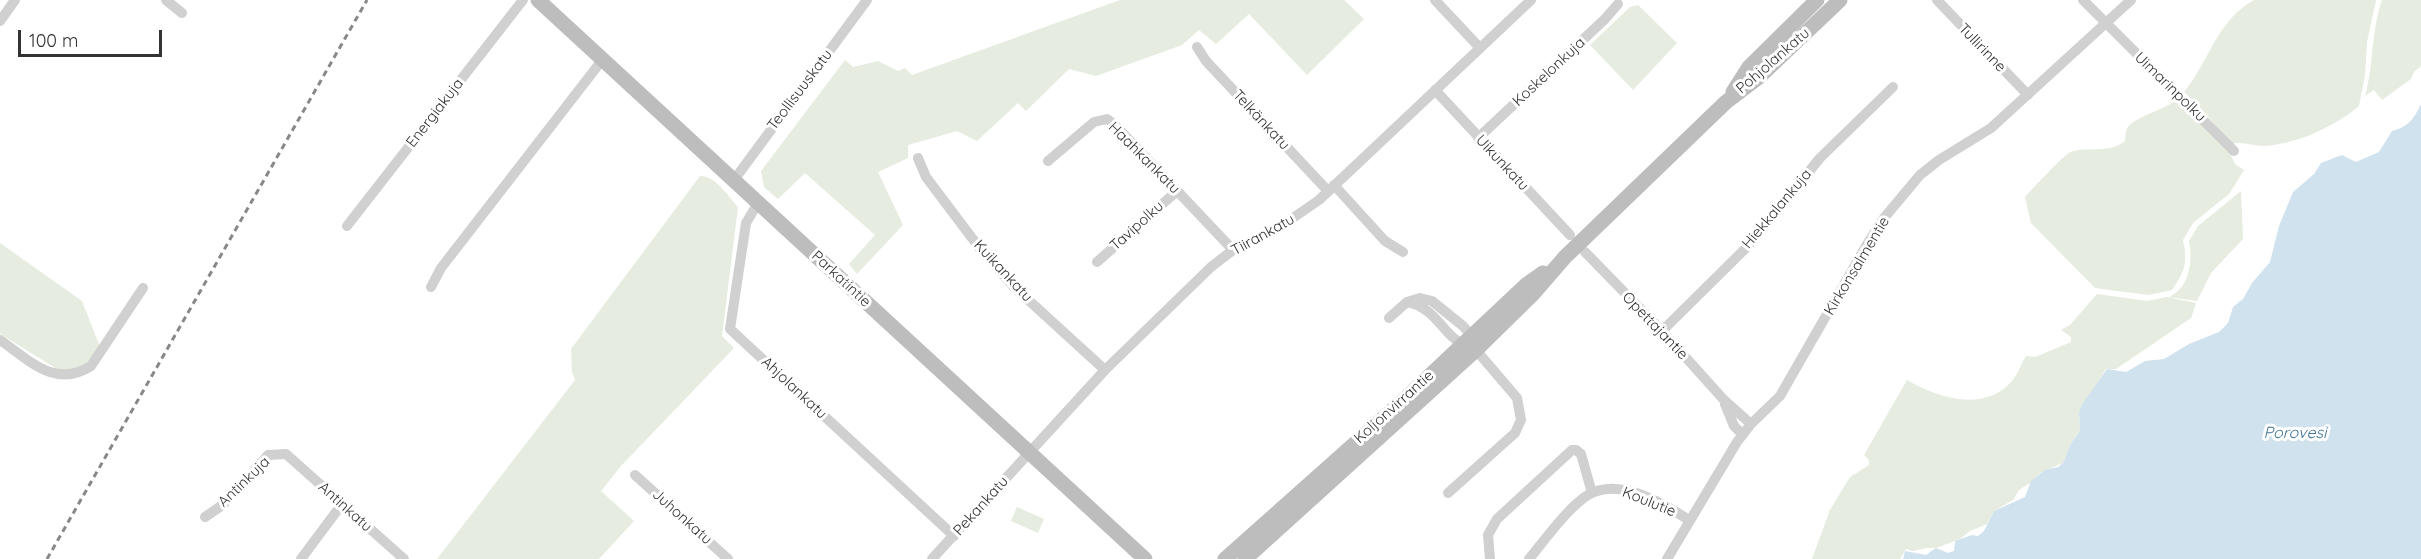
<!DOCTYPE html>
<html>
<head>
<meta charset="utf-8">
<style>
  body { margin:0 }
  #map { position:relative; width:2421px; height:559px; overflow:hidden; background:#fff; font-family:Quicksand,sans-serif }
  canvas { display:block }
  .scale { position:absolute; left:18px; top:30px; width:144px; height:27px; box-sizing:border-box; border:3px solid #333; border-top:0; padding-left:8px; font-size:18px; line-height:21px; white-space:nowrap; color:#333; -webkit-text-stroke:4px #fff; paint-order:stroke }
</style>
</head>
<body>
<div id="map">
<canvas width="2421" height="559"></canvas>
<div class="scale">100 m</div>
</div>
<script>
const context = document.querySelector('canvas').getContext('2d');
context.lineJoin = 'round';
function fillPath(path, color) { context.fillStyle = color; context.fill(path, 'evenodd'); }
function trace(path, color, width, dash) { context.strokeStyle = color; context.lineWidth = width; context.lineCap = dash ? 'butt' : 'round'; context.setLineDash(dash || []); context.stroke(path); }
function label(font, color, halo, rows, align = 'center') {
  context.font = font + ' Quicksand,sans-serif'; context.lineWidth = 6; context.setLineDash([]); context.textBaseline = 'middle'; context.strokeStyle = halo; context.fillStyle = color; for (const [text, x, y, turn = 0] of rows) {
    context.save(); context.translate(x, y); context.rotate((+turn || 0) * Math.PI / 180); context.textAlign = isNaN(turn) ? turn : align; if (halo) context.strokeText(text, 0, 0); context.fillText(text, 0, 0); context.restore();
  }
}
const green = new Path2D(`
  M1120,0H1344L1364,19L1307,75L1249,14L1216,44L1199,30L1182,45L1096,76L1069,69L1026,111L1018,103L977,141L957,131L908,145V158L878,172L903,225L857,274L849,264L875,235L805,173L778,199L764,187L761,171L845,60L853,67L878,61L898,71L905,68L912,75Z
  M2254,0H2376L2367,42L2365,75L2359,106C2334,127 2297,144 2264,146C2253,146 2242,141 2231,144L2197,104L2184,92C2209,62 2217,20 2254,0Z
  M2382,0H2421V66L2414,72L2411,79L2382,100L2374,90L2365,96C2374,65 2371,31 2382,0Z
  M1638,5L1677,43L1633,90L1590,45L1630,7Z
  M2178,99L2229,151L2235,164L2244,170L2229,194L2193,223L2183,240C2188,262 2185,271 2172,290L2148,295L2095,288L2031,223L2025,197C2033,188 2062,157 2069,153C2085,145 2108,155 2125,141C2126,136 2125,131 2128,127C2137,116 2164,110 2178,99Z
  M700,176C716,176 727,195 738,207L722,336L734,348L621,466L601,491L634,521L599,559H437L575,380L572,372L571,349Z
  M2241,191L2243,239L2211,273L2197,301L2169,297C2190,288 2193,260 2189,241L2198,226Z
  M0,243L82,301L100,347L83,368L62,372L0,334Z
  M2097,294L2147,301L2167,297L2196,303L2191,318L2116,369H2106L2079,412L2080,431L2070,445L2063,463L2040,473L2030,483L2019,490L2013,500L1994,511L1987,524L1970,531L1960,539L1936,548H1927L1912,551L1906,549L1900,559H1812L1830,510L1850,477L1869,465V460L1864,455L1907,380C1938,398 1984,413 2012,381C2018,374 2021,364 2026,356L2035,357L2071,342V337L2061,330L2070,325Z
  M1017,507L1044,519L1038,533L1011,521Z`);
const water = new Path2D(`
  M2421,104V559H1903L1905,551L1926,555L1936,548L1948,553L1954,551L1955,541L1972,535L1978,536L1984,531L1994,511L2025,497L2031,481L2045,470L2058,467L2063,463L2070,445L2080,431L2079,412L2083,403L2107,369L2126,372L2145,361L2164,359L2189,344L2219,332L2228,323L2233,307L2243,299L2252,283L2270,262L2279,226L2293,192L2314,174L2321,163L2342,155L2356,162L2379,152L2392,131C2408,127 2414,119 2421,104Z`);
const street = new Path2D(`
  M166,0L182,13
  M1435,0L1480,48
  M1937,0L2028,95
  M2083,0L2234,151
  M0,21L15,0
  M1197,47L1206,61L1328,191
  M1435,90L1570,235
  M1478,138L1605,19L1618,4
  M918,158L926,177L981,250L1013,286L1105,370
  M1048,161L1094,122L1107,119L1114,124L1233,250
  M734,180L867,0
  M1334,185L1385,241L1403,252
  M758,203L746,223L730,329L954,536
  M347,226L523,0
  M1585,252L1662,331L1724,400L1751,424
  M1097,262L1177,191
  M431,287L441,268L603,59
  M1407,302C1439,308 1443,339 1468,346
  M1389,318L1407,302L1420,298L1432,301L1463,326L1471,335L1476,350L1517,398L1521,420L1515,433L1448,493
  M1662,331L1748,246L1820,158L1893,87
  M0,340C29,360 55,389 91,366L143,288
  M1725,404L1734,426L1742,434
  M635,475L728,559
  M205,517L224,504L268,455L286,454L404,559
  M301,559L342,504
  M932,559L1105,370L1211,267L1233,250L1277,229L1319,200L1531,0
  M1490,559L1488,535L1497,519L1572,450H1576L1581,454L1592,493
  M1529,559C1544,541 1573,500 1594,492C1624,480 1664,504 1689,520
  M1667,559L1737,442L1751,424L1780,396L1869,241L1884,218L1920,175L1939,160L1991,128L2131,0`);
const secondary = new Path2D(`
  M538,0L1145,559
  M1733,92L1749,67L1817,0
  M1225,559L1407,397L1526,285L1543,273
  M1245,559L1476,350L1532,295L1565,257L1726,102L1759,77L1840,0`);
const rail = new Path2D(`
  M47,559L367,0`);
const streetNames = [
  ["Tullirinne",1982,48,46],
  ["Pohjolankatu",1773,61,-41],
  ["Koskelonkuja",1549,72,-43],
  ["Uimarinpolku",2170,87,44],
  ["Teollisuuskatu",800,90,-53],
  ["Energiakuja",435,113,-52],
  ["Telkänkatu",1261,120,47],
  ["Haahkankatu",1144,158,45],
  ["Uikunkatu",1502,163,47],
  ["Hiekkalankuja",1777,209,-50],
  ["Tavipolku",1137,226,-42],
  ["Tiirankatu",1263,235,-29],
  ["Kirkonsalmentie",1857,266,-59],
  ["Kuikankatu",1003,271,47],
  ["Parkatintie",841,279,43],
  ["Opettajantie",1655,326,46],
  ["Ahjolankatu",794,388,43],
  ["Koljonvirrantie",1394,407,-42],
  ["Antinkuja",244,482,-44],
  ["Koulutie",1649,502,22],
  ["Pekankatu",981,506,-48],
  ["Antinkatu",345,507,42],
  ["Juhonkatu",682,517,42]
];
const waterNames = [
  ["Porovesi",2295,433]
];
fillPath(green, '#e6ecdf');
fillPath(water, '#cfe2ee');
trace(street, '#d0d0d0', 10);
trace(secondary, '#bdbdbd', 15);
trace(rail, '#888', 3, [6, 4.5]);
label('15px', '#333', '#fff', streetNames);
label('italic 16px', '#3f7597', '#fff', waterNames);
</script>
</body>
</html>
